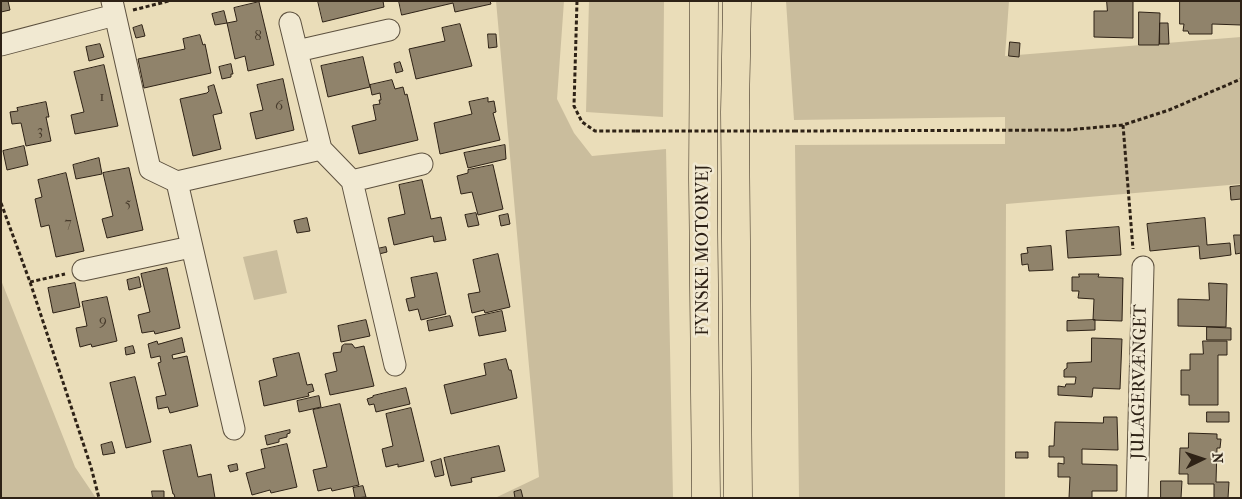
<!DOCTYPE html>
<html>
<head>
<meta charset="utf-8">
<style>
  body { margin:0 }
  #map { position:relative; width:1242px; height:499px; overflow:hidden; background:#eaddb9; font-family:"IM FELL French Canon",serif }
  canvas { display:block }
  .frame { position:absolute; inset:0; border:2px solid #2e2216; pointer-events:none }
  .north { position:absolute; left:1177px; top:434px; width:50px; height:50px; -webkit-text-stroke:4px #f1e9d2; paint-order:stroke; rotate:86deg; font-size:14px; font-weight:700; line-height:20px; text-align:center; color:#2e2216 }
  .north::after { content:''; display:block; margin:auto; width:18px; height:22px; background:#2e2216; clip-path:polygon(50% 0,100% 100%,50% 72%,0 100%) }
</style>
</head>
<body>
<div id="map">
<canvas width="1242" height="499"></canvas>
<div class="frame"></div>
<div class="north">N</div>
</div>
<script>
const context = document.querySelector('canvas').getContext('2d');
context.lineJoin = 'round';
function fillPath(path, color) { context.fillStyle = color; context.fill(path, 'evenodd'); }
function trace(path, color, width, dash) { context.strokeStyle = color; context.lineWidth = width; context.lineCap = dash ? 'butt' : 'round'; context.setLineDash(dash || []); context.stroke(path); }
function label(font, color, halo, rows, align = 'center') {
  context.font = font + ' "IM FELL French Canon",serif'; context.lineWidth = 5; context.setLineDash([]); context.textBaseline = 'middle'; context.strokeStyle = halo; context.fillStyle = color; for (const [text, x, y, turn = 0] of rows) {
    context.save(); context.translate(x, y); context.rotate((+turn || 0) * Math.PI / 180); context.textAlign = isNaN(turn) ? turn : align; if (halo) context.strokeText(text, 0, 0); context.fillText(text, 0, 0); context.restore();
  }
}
const green = new Path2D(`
  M496,1H564L557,99L574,133L592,156L666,149L673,498H495L539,477Z
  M589,1H664L663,117L586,112Z
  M786,1H1009L1005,56L1241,37V184L1006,204L1005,498H799L795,145L1005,144V117L794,120Z
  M277,250L287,293L254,300L243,257Z
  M1,280L75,467L96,498H1Z`);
const building = new Path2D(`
  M1,1H8L10,10L1,12Z
  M318,1H383L384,7L323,22Z
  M399,1H490L491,4L455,12L453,3L402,15Z
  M1107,1H1133V38L1094,37V11H1107Z
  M1180,1H1241V25L1212,24V34H1189L1188,31H1183L1184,24H1180Z
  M259,2L274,65L248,71L245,56L235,59L227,23L237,21L234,8Z
  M224,11L227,23L215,25L212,14Z
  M1139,12L1160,13L1159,45H1139Z
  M1160,23H1168L1169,44H1160Z
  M460,24L472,66L416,79L409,49L445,41L442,28Z
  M142,25L145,36L136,38L133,28Z
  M488,34H496L497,47L489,48Z
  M200,35L203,45L205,44L211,73L144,88L138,59L185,49L183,39Z
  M1010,42L1020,43L1019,57L1009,56Z
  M100,44L104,57L89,61L86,47Z
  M363,57L370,87L328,97L321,66Z
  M400,62L403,71L396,73L394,64Z
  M231,64L233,74H231V77L222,79L219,67Z
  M104,65L118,126L75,134L71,115L84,112L74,72Z
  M283,79L294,130L256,139L250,113L263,110L257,85Z
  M392,80L395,89L403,87L405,95L407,94L418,140L359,154L352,126L376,120L373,105L380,104L379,100H381L380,93L372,95L370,85Z
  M214,85L222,113L213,115L221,149L193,156L180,99L207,93L209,91L208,87Z
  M488,98V102L494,101L496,112L493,113L500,140L440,154L434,123L472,114L469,102Z
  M46,102L49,117H46L51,141L26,146L21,123L12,124L10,112L18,111L17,108Z
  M505,145L506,159L468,168L464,153Z
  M24,146L28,165L7,170L3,151Z
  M99,158L102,174L76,179L73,165Z
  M493,165L503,209L478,215L472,192L461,194L457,176L468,173V170Z
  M129,168L143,230L107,238L102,219L113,216L103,173Z
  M66,173L84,251L56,257L49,225L41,227L35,199L42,197L38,180Z
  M422,180L431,219L441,217L446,240L434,242L433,236L394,245L388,218L405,214L399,185Z
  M1241,186V199L1231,200L1230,187Z
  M476,213L479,225L468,227L465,215Z
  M508,214L510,224L501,226L499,216Z
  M307,218L310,231L297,233L294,221Z
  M1205,218L1207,245L1230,243L1231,255L1200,259L1199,246L1150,251L1147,224Z
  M1119,227L1121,255L1068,258L1066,231Z
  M1234,235H1241V253L1236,254Z
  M1051,246L1053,270L1029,271L1028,264L1022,265L1021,254L1028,253L1027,248Z
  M386,247L387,252L379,254L377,249Z
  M498,254L510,307L485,313L484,310L472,313L468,294L480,292L473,260Z
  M167,268L180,328L155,334L154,331L142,333L138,315L150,312L141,274Z
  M437,273L446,314L421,320L418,309L409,311L406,299L415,297L411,278Z
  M1079,274H1099L1098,277L1123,278L1122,321L1093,320L1094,299L1078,298L1079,291H1072V277H1079Z
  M139,277L141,287L129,290L127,280Z
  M75,283L80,307L53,313L48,288Z
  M1209,283L1227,284L1226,327L1178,326V299L1209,300Z
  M107,297L117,341L92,347L91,344L80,347L76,328L87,326L82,302Z
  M502,311L506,331L479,336L475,317Z
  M450,316L453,326L429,331L427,321Z
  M366,320L370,336L341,342L338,326Z
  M1095,320V330L1067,331V321Z
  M1207,327L1231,328V340H1207Z
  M182,338L185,352L172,355L173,359L187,356L198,406L170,413L168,407L158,409L156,397L166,395L158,363L161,362L160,356L151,358L148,344L157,341L158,344Z
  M1092,338L1122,339L1120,389L1093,388L1092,397L1058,395V386L1065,387L1066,384H1075L1076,377H1064V370L1067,368V363L1091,362Z
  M1203,341H1227V355H1218V405H1189V395H1181V370H1190V354H1203Z
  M345,344H352L355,348L364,346L374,386L330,395L325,374L337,371L333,353L341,352L342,346Z
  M133,346L135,353L126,355L125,348Z
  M299,353L307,385L312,384L314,391L308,393L309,396L264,406L259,381L277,376L273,359Z
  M506,359L509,370H511L517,398L451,414L444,385L486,375L484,364Z
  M135,377L151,442L126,448L110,383Z
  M406,388L410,404L376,412L374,404L369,405L367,399L373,397V396Z
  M319,396L321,407L299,412L297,401Z
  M340,404L359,485L332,491L331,488L318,491L313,470L327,467L313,410Z
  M411,408L424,461L398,467V464L386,467L382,449L393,446L386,414Z
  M1207,412H1229V422H1207Z
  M1104,417H1117L1118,450L1082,449V464L1117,465V491H1092V498H1069L1070,477H1058V463L1064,464V457H1049V446H1054L1055,422L1103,423Z
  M290,430V433L287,434V437L279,439V442L267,445L265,436Z
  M1189,433L1217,434V439H1221L1220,448H1217L1216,482H1229L1228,498H1214V484H1188V474H1179L1180,448H1188Z
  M112,442L115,453L103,455L101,445Z
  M287,444L297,487L271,493L270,490L252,495L246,473L265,468L261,450Z
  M191,445L198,477L211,474L215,498H175L174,494H173L163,451Z
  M499,446L505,471L471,478L472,482L451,486L444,458Z
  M1016,452H1028V458H1016Z
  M441,459L444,475L435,477L431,462Z
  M237,464L238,470L230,472L228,466Z
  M1161,481H1182L1181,498H1161Z
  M363,486L366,497L355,498L353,488Z
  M521,490L523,498H515L514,492Z
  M152,491H164V498H153Z`);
const path = new Path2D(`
  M577,1L574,106L582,122L595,131H636
  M133,10L169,1
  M1123,125L1133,249
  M794,131L1067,130L1123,125L1169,110L1241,79
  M1,203L30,282L91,467L99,498
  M30,282L65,274`);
const street = new Path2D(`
  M112,1L150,169L177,182L234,429
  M290,23L321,149L352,181L395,365
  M1,45L115,15
  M297,51L389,30
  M352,181L422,164
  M177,182L321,149
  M83,270L191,247
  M1137,498L1143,267`);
const highway = new Path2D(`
  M704,1L703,178L706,498
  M737,1L735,112L738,498`);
const pathBridge = new Path2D(`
  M636,131H794`);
const numberNames = [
  ["8",258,36],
  ["1",102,97],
  ["6",279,106],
  ["3",40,131],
  ["5",128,203],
  ["7",68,223],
  ["9",103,321]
];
const streetNames = [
  ["FYNSKE MOTORVEJ",704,250,-90],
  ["JULAGERVÆNGET",1140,382,-89]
];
fillPath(green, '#cabd9d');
fillPath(building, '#90836b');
trace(building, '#2e2216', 1);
trace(street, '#5d513f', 23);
trace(highway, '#2e2216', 29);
trace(path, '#2e2216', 3, [4, 2.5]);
trace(street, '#f1e9d2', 21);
trace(highway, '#eaddb9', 28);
trace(pathBridge, '#2e2216', 3, [4, 2.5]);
label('15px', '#463a2b', null, numberNames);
label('18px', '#2e2216', '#f1e9d2', streetNames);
</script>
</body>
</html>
